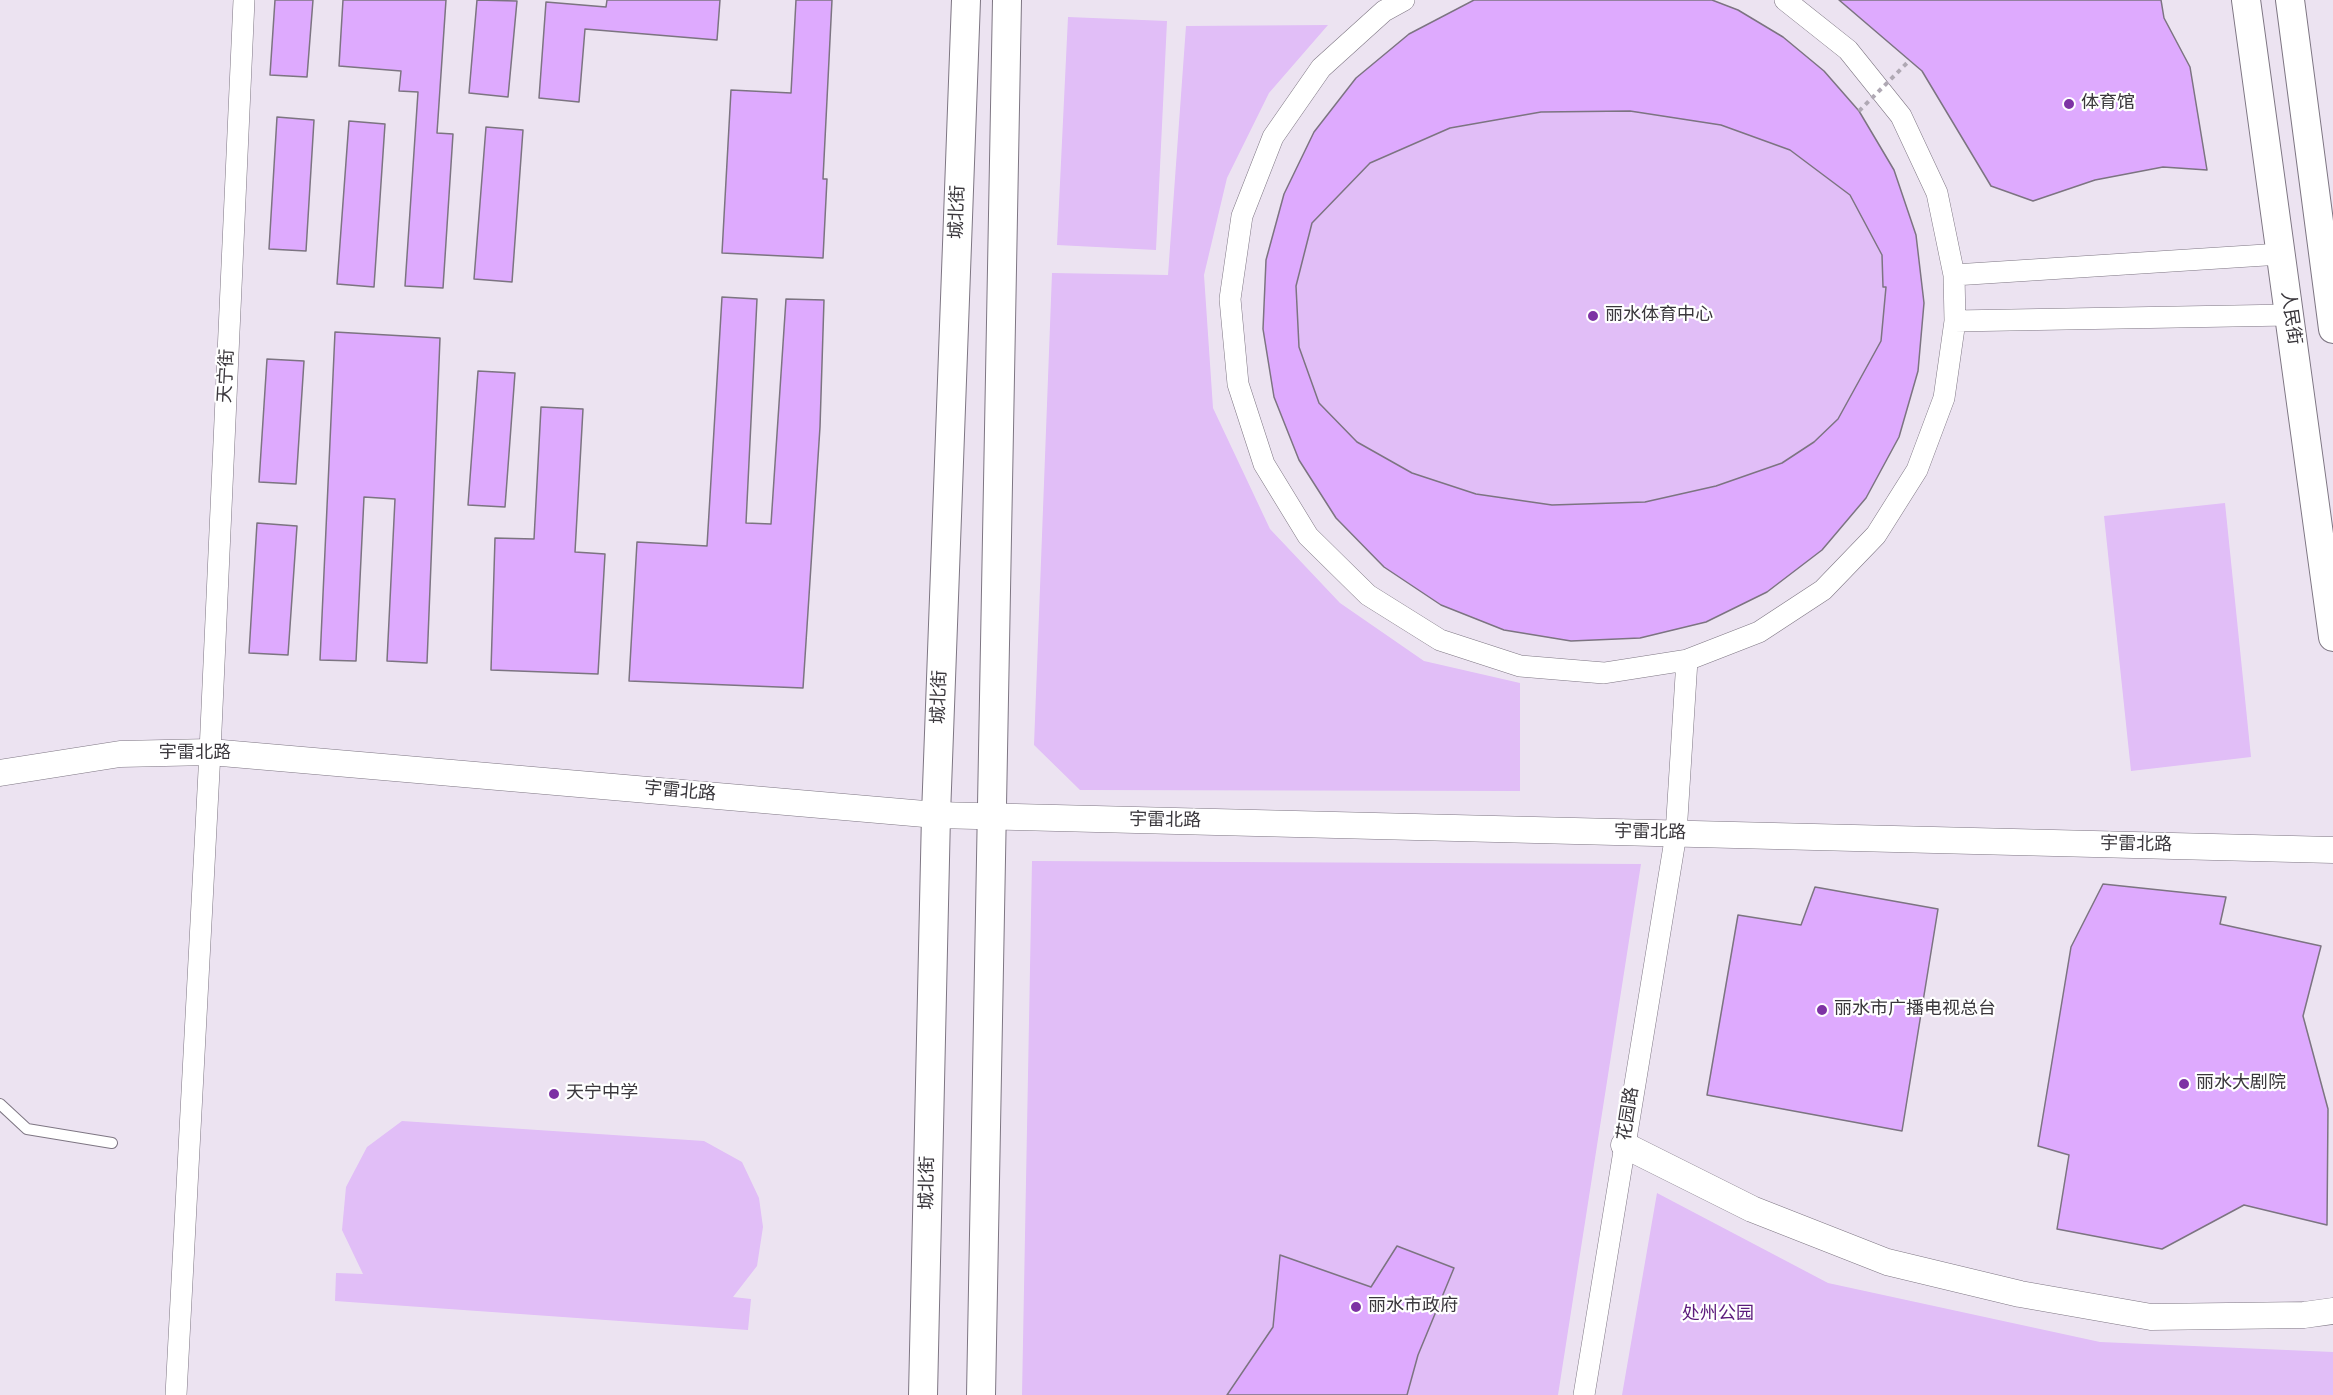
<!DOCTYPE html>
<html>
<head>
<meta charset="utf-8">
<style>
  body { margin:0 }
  canvas { display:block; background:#ece3f1 }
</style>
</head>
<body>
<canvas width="2333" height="1395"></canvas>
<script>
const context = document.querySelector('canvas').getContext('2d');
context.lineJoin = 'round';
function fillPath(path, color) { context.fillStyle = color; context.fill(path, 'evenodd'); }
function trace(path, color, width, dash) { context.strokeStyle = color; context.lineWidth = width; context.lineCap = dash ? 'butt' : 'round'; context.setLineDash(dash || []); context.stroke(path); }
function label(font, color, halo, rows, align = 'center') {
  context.font = font + ' "Titillium Web","Noto Sans SC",sans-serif'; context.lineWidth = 4.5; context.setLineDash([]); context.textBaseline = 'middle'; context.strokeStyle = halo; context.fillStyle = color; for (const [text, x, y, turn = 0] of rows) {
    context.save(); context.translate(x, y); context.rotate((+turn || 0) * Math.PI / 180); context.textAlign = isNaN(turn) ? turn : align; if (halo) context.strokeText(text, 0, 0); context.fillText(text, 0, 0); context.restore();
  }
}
const green = new Path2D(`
  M1266 312a328 328 0 1 1 656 0a328 328 0 1 1-656 0Z
  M1068,17L1167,21L1156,250L1057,245Z
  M1328,25L1269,93L1227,178L1204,275L1213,408L1270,529L1340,603L1424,661L1520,683V791L1080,790L1034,745L1052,273L1168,275L1186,26Z
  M2225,503L2251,757L2131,771L2104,516Z
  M1032,861L1641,864L1558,1395H1022Z
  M402,1121L704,1141L742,1162L759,1198L763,1227L757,1266L733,1297L751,1299L748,1330L335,1301L336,1273L363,1274L342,1230L346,1187L367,1147Z
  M1657,1193L1828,1283L2100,1342L2333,1352V1395H1622Z`);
const building = new Path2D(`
  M275,0H313L307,77L270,75Z
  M343,0H446L437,133L453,134L443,288L405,286L418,92L399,91L401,71L339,66Z
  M477,0L517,1L508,97L469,93Z
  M607,0H720L717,40L585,29L579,102L539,98L546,2L606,7Z
  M796,0H832L823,179H827L823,258L722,253L731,90L791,93Z
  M1474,0H1712L1738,10L1783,37L1824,71L1859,111L1894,170L1916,235L1924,303L1918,371L1899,437L1866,498L1822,550L1767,592L1706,622L1640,638L1571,641L1504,630L1441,605L1384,567L1336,518L1299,460L1274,397L1263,329L1266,260L1284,194L1314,132L1356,78L1409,34ZM1630,111L1721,125L1790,150L1850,195L1882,255L1883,287H1886L1881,341L1838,419L1814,442L1782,463L1716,486L1645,502L1552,505L1476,494L1412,473L1357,442L1319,403L1299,347L1296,286L1312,223L1370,163L1450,128L1541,112Z
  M1839,0H2161L2164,18L2190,67L2207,170L2163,167L2095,180L2033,201L1991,186L1922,71Z
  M277,117L314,120L306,251L269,249Z
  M349,121L385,124L374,287L337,284Z
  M486,127L523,130L512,282L474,279Z
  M722,297L757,299L746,523L771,524L786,299L824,300L820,427L803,688L629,681L637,542L707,546Z
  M335,332L440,338L427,663L387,661L395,499L364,497L356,661L320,660Z
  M267,359L304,361L296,484L259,482Z
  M478,371L515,373L505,507L468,505Z
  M541,407L583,409L575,552L605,554L598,674L491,670L495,538L534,539Z
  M257,523L297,526L288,655L249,653Z
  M2103,884L2226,897L2220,924L2321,946L2303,1016L2328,1109L2327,1225L2244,1205L2162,1249L2057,1229L2069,1155L2038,1146L2071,947Z
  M1815,887L1938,909L1902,1131L1707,1095L1738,915L1801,925Z
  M1397,1246L1454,1268L1418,1355L1407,1395H1227L1273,1327L1280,1255L1371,1287Z`);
const service = new Path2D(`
  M0,1104L27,1129L112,1143`);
const minor = new Path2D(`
  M1404,0L1384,11L1321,68L1273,137L1242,216L1230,299L1238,384L1264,464L1308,536L1368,595L1440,640L1520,666L1604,673L1687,660L1759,632L1823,590L1876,535L1917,470L1944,398L1955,321L1954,275L1937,193L1901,116L1848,50L1785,0
  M1954,275L2281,254
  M1955,321L2289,315
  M176,1395L210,752L244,0
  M1584,1395L1676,834L1687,660`);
const tertiary = new Path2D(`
  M0,773L120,754L210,752L936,815L2333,850
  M1624,1145L1752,1209L1887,1262L2020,1294L2151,1317L2304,1315L2333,1311`);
const secondary = new Path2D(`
  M2246,0L2333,637
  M2290,0L2333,329
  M923,1395L936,815L966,0
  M981,1395L1007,0`);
const pathBridge = new Path2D(`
  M1859,111L1910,60`);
const markers = [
  [2069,104,6,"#7d32a4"],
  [1593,316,6,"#7d32a4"],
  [1822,1010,6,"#7d32a4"],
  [2184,1084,6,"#7d32a4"],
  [554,1094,6,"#7d32a4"],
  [1356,1307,6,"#7d32a4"]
];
const poiNames = [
  ["体育馆",2081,104],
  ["丽水体育中心",1605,316],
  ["丽水市广播电视总台",1834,1010],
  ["丽水大剧院",2196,1084],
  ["天宁中学",566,1094],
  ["丽水市政府",1368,1307]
];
const streetNames = [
  ["城北街",958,212,-88],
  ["人民街",2290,318,82],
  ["天宁街",227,376,-87],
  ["城北街",940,697,-88],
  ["宇雷北路",195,754],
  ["宇雷北路",680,792,5],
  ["宇雷北路",1165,821,1],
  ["宇雷北路",1650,833,1],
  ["宇雷北路",2136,845,1],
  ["花园路",1629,1114,-81],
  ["城北街",928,1183,-89]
];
const parkNames = [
  ["处州公园",1718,1315]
];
fillPath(green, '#e1bef7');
fillPath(building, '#deaafe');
trace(building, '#7c7481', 1.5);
trace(service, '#7e7683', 12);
trace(minor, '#7e7683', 22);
trace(tertiary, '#7e7683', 27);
trace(secondary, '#7e7683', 30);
trace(service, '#fff', 10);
trace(minor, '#fff', 21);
trace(tertiary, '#fff', 26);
trace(secondary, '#fff', 28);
trace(pathBridge, '#b0a9b4', 4, [4.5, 4.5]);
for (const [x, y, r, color] of markers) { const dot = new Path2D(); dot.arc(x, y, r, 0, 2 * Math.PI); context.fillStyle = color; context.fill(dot); trace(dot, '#fff', 2); }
label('18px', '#3a373c', '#fff', poiNames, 'left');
label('18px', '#3a373c', '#fff', streetNames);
label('18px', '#5c1b7c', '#fff', parkNames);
</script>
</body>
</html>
